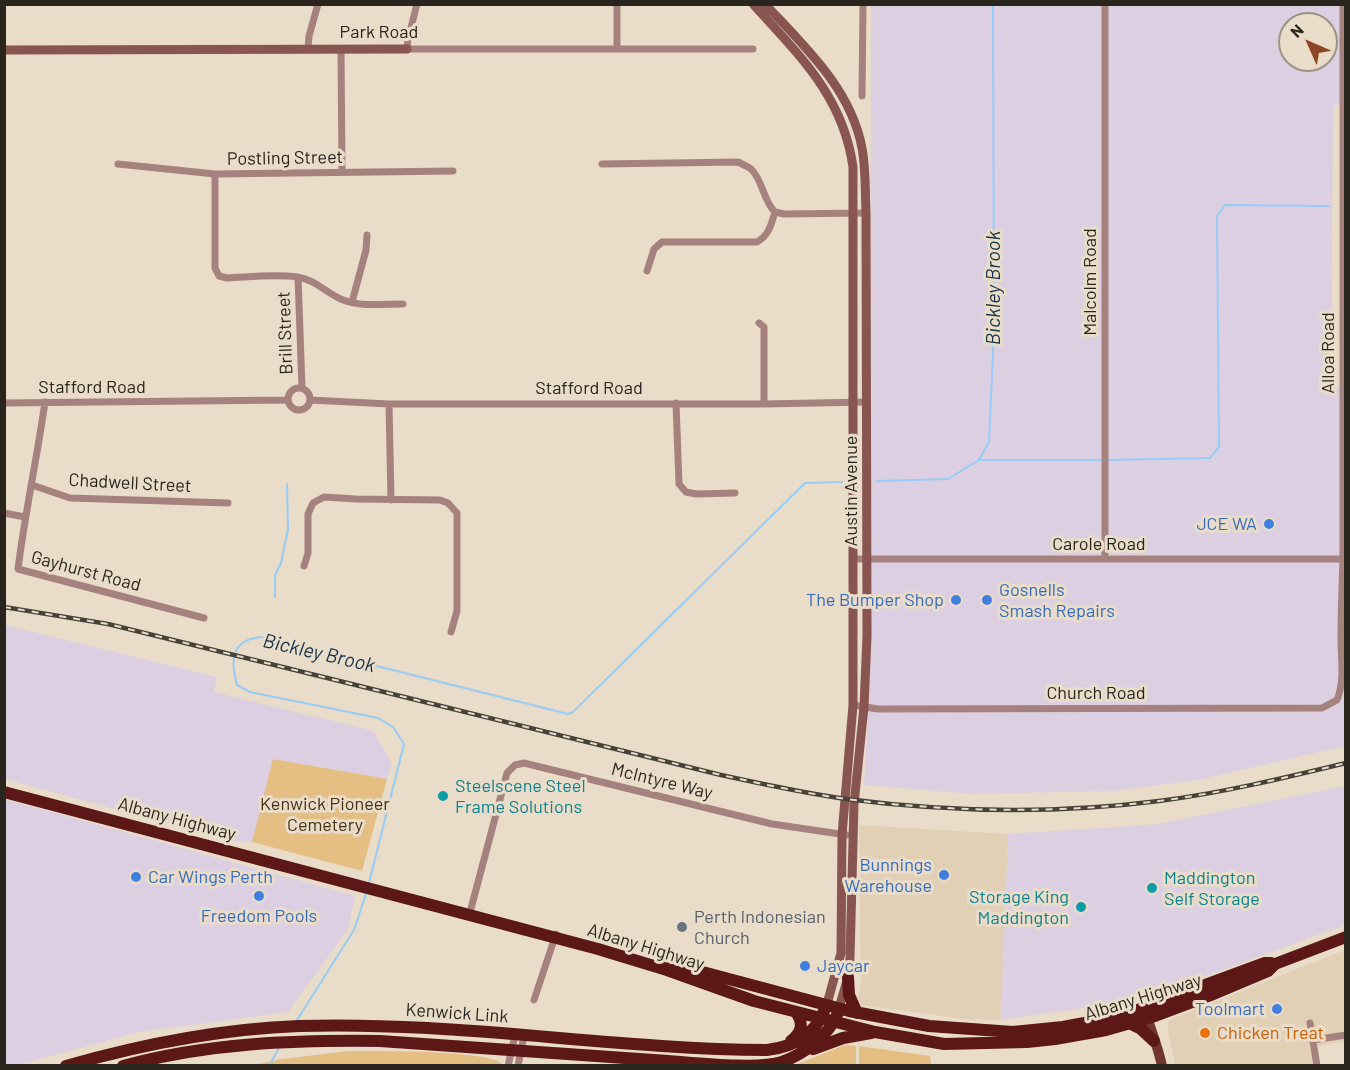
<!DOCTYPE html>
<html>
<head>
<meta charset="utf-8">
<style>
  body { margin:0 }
  #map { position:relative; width:1350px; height:1070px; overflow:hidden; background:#e9dcc9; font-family:Barlow,sans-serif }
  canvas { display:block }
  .frame { position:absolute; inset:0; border:6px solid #29251d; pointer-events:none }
  .north { position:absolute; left:1278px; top:12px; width:60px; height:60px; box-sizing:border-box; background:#e9dcc9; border:2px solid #9c9384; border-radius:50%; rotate:315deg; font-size:16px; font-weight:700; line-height:24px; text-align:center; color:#29251d }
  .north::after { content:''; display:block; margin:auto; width:21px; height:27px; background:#8d4525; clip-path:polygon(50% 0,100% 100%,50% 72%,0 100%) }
</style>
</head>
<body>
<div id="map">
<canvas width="1350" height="1070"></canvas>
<div class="frame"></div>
<div class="north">N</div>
</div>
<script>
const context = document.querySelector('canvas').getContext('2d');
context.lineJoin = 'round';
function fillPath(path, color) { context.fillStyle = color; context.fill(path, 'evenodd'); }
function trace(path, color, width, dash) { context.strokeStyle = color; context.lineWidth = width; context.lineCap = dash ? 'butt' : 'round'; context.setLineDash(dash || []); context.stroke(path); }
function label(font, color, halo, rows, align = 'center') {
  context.font = font + ' Barlow,sans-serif'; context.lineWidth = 6; context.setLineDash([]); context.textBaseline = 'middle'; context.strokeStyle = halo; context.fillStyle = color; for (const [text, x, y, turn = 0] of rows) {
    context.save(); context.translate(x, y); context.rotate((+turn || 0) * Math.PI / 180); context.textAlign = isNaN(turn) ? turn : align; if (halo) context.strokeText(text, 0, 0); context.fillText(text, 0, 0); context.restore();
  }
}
const built = new Path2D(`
  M859,825L1008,834L1001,1020L964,1019L862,1005L858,998L861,981Z
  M1345,950V1041L1317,1046L1321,1065H1175L1168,1031V1023L1171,1019Z`);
const industrial = new Path2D(`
  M871,5H1345V104L1333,105L1331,387L1346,388L1345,746L1198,780L1113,791L972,794L864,785L870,680ZM1290,24H1326V60H1290Z
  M4,625L217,677L214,692L373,731L392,763L387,779L274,759L252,842L233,841L5,779Z
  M1345,786V925L1144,999L1001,1020L1008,834L1158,824Z
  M4,799L355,896L348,929L288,1012L139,1032L18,1065H5Z`);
const green = new Path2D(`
  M273,759L387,779L362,871L252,842Z
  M845,1045L856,1046V1065H795Z
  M859,1046L930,1056L931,1065H859Z
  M348,1051C374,1051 484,1050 501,1063L500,1066L252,1065L283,1059Z`);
const stream = new Path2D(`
  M979,460H1102
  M1108,460L1210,458L1219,447L1217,216L1225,205L1329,206
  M877,481L948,479L979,460L989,442L994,330L993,4
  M275,597V575L281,563L288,529L287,484
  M369,883L404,744L393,727L378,718L250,692L237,685C230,660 231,640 261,637L568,714L573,712L805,483L842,482
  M297,1020L354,930L367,891
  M269,1066L279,1048`);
const street = new Path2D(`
  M417,4L408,39L407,49H753
  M617,4V49
  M1105,4V559
  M308,49L309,36L318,4
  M341,49L342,172
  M862,96L863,4
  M118,164L215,174L453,171
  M602,164L738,162C742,164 747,166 751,169C763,180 763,201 775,212
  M215,174V268L219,276L227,278C250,277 275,274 297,277C315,279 327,294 343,300C361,307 384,304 403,304
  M647,271L654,249L662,242H757C769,235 771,225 775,212L784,214L866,213
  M298,277L302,388
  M352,302L366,250L367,235
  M759,323L764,327V404
  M288 399a11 11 0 1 1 22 0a11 11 0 1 1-22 0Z
  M310,400L389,404H764L867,402
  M45,402C37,458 25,513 18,569L204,618
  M4,403L288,400
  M676,403L679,484L686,492L696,494L735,493
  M389,404L391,500
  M32,485L70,498L228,503
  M4,513L25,517
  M854,559H1343
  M304,566L308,553V514L313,503L324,497L356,499L440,500L448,503L457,513V611L451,632
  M853,705L878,709L1322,708L1337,700C1345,680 1341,660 1341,639C1341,613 1342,586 1343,559V4
  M469,916L507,773L515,765L524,763L772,824L847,835
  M534,1000L556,934
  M1310,1023L1317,1066
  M1313,1040L1346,1035
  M508,1066L515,1035
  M518,1066L524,1036`);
const secondary = new Path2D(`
  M753,4C799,55 843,96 853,167V705L842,835L841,953L827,1004
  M765,4C805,47 851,89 862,148C866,169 865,191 866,213L867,636L864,707L854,804L850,958L848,977L839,1008
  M4,50L407,49`);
const primary = new Path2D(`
  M1145,1011C1151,1030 1158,1047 1162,1066`);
const highway = new Path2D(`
  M4,792L598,949L667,970L754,1001L875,1032L944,1044L1027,1042L1055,1039L1106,1030L1155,1016L1211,995L1268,971L1275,964L1346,937
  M665,962L849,1011L929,1026L1013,1032L1063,1027L1106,1019L1135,1011L1265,963H1271
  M848,977L849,995L857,1013
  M1129,1023L1141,1029L1154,1041
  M791,1041C802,1032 804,1024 796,1012
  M813,1049L843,1038L871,1033
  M66,1066C143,1044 219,1029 299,1026C455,1021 611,1049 767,1050C793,1047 814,1036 824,1011
  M123,1066C207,1043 293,1040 380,1041C476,1048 572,1055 668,1061C696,1063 758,1070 782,1062C804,1054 828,1036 837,1015`);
const rail = new Path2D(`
  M4,607L108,624L721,775C762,784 804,793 846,799C948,812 1056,814 1159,801C1222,793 1284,778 1346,763`);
const markers = [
  [1269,524,6,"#3f7fe0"],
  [956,600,6,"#3f7fe0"],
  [987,600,6,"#3f7fe0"],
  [443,796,6,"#0f9aa8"],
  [944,875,6,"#3f7fe0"],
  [136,877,6,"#3f7fe0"],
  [1152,888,6,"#0f9aa8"],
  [259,896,6,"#3f7fe0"],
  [1081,907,6,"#0f9aa8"],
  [682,927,6,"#6b7280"],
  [805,966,6,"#3f7fe0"],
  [1277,1009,6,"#3f7fe0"],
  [1205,1033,6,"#e8710a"]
];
const streetNames = [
  ["Park Road",379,32],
  ["Postling Street",285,158,-1],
  ["Malcolm Road",1090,282,-90],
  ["Brill Street",285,333,-92],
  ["Alloa Road",1328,353,-90],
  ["Stafford Road",92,387],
  ["Stafford Road",589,388],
  ["Chadwell Street",130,483,3],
  ["Austin Avenue",851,491,-90],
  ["Carole Road",1099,544],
  ["Gayhurst Road",86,571,15],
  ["Church Road",1096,693],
  ["McIntyre Way",662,781,14],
  ["Albany Highway",177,819,15],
  ["Albany Highway",646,947,17],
  ["Albany Highway",1143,997,-17],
  ["Kenwick Link",457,1013,4]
];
const shopNames = [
  ["JCE WA",1257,524],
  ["Gosnells",999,590,"left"],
  ["Smash Repairs",999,611,"left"],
  ["The Bumper Shop",944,600],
  ["Bunnings",932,865],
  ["Warehouse",932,886],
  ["Car Wings Perth",148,877,"left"],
  ["Freedom Pools",259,916,"center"],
  ["Jaycar",817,966,"left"],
  ["Toolmart",1265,1009]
];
const cultureNames = [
  ["Steelscene Steel",455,786],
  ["Frame Solutions",455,807],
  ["Maddington",1164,878],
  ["Self Storage",1164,899],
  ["Storage King",1069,897,"right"],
  ["Maddington",1069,918,"right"]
];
const parkNames = [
  ["Kenwick Pioneer",325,804],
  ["Cemetery",325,825]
];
const worshipNames = [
  ["Perth Indonesian",694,917],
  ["Church",694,938]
];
const foodNames = [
  ["Chicken Treat",1217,1033]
];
const waterNames = [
  ["Bickley Brook",993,288,-90],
  ["Bickley Brook",319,653,13]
];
fillPath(built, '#e1d0b6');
fillPath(industrial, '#dccfe2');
fillPath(green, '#e4be83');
trace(stream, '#96ccf5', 2);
trace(street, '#a6827e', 7);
trace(secondary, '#885551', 9);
trace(primary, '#713532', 10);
trace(highway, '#5c1717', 12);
trace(rail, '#474238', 4.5);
trace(rail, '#e9dcc9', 2, [7]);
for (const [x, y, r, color] of markers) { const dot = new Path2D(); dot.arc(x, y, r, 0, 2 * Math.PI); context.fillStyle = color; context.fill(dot); trace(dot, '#e9dcc9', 2); }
label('18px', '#29251d', '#e9dcc9', streetNames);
label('18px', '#366cbe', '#e9dcc9', shopNames, 'right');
label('18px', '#0d838f', '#e9dcc9', cultureNames, 'left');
label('18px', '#433112', '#e9dcc9', parkNames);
label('18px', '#5b616d', '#e9dcc9', worshipNames, 'left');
label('18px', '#c56008', '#e9dcc9', foodNames, 'left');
label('italic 20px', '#153348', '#e9dcc9', waterNames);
</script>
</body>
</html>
